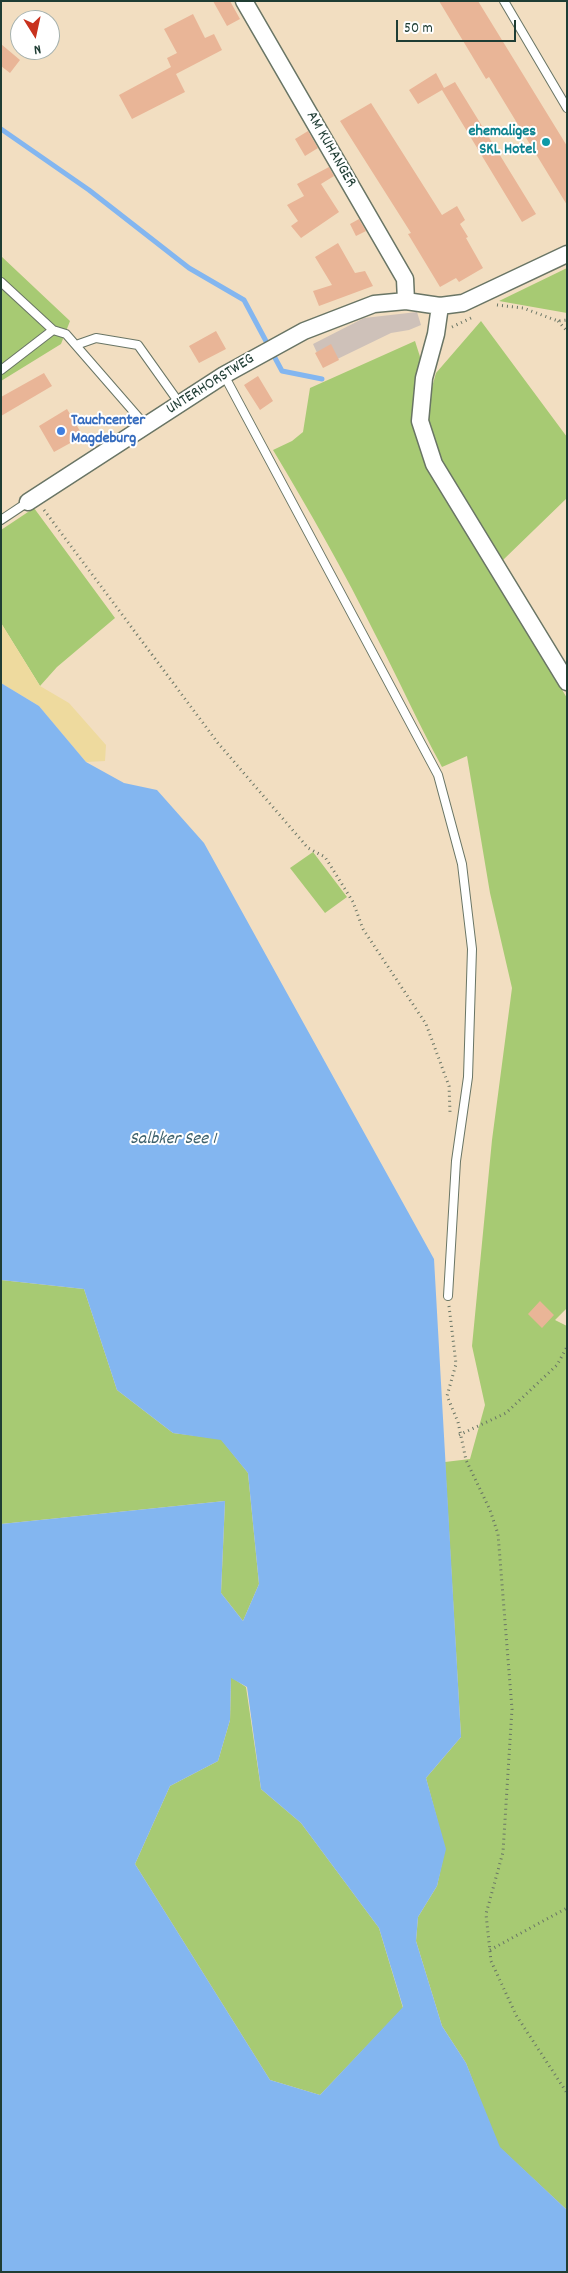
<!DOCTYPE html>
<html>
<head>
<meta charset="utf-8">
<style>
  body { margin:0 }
  #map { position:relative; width:568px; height:2273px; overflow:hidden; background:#f2dec1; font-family:Dekko,sans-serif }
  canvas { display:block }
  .frame { position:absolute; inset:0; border:2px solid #1f3d34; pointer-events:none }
  .north { position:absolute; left:10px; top:10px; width:50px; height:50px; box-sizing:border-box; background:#fff; border:1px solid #a5b1ae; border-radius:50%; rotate:170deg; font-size:14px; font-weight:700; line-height:20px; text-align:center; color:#1f3d34 }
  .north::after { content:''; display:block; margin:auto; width:18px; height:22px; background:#c8321e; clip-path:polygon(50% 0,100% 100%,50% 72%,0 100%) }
  .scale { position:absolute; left:396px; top:20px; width:120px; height:22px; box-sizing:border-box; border:2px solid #1f3d34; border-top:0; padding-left:6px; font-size:15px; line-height:18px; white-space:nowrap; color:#1f3d34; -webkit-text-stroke:4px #fff; paint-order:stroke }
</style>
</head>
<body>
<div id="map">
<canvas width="568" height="2273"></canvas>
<div class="frame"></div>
<div class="north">N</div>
<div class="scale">50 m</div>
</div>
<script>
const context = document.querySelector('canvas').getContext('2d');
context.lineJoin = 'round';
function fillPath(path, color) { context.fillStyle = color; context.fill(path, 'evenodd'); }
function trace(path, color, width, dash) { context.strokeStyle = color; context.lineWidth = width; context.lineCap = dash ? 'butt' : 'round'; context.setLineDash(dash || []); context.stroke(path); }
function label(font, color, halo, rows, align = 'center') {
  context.font = font + ' Dekko,sans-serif'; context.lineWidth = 4; context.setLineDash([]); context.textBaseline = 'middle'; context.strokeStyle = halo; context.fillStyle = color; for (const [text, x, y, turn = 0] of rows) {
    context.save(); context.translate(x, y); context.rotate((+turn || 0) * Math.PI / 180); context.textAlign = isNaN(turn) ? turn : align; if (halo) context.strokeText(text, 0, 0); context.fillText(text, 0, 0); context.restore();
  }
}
const industrial = new Path2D(`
  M417,312L421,325L409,330L391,333L323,366L313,344L364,318Z`);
const green = new Path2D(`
  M1,256L70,321L61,344L1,381Z
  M567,268V313L499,301Z
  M481,321L567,437V498L503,560L442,462L425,412L436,373Z
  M415,341L422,363L414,395L412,424L426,463L567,698V1308L555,1320L567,1326V2210L498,2146L466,2063L442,2026L416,1941L418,1917L437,1886L445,1849L426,1778L461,1737L445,1462L470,1459L485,1405L472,1346L492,1140L512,988L490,893L467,756L442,767C418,723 398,678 375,634C344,571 309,510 273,450L292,441L303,432L310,388Z
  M34,508L115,618L57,667L40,686L1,623V530Z
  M313,852L347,897L325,913L290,868Z
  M1,1280L84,1289L117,1390L173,1433L221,1439L248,1473L259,1584L243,1621L221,1593L225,1501L1,1524Z
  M231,1677L246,1687L261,1789L301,1823L379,1928L403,2008L320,2095L270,2080L135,1864L170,1786L218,1761L230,1720Z`);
const sand = new Path2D(`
  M1,623L40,686L69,703L106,745L105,761L86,762L39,706L1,683Z`);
const water = new Path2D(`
  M1,683L39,706L86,762L124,783L157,790L204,843L434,1259L461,1737L426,1778L446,1849L437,1886L418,1917L416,1941L442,2026L466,2063L500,2147L567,2210V2272H1V1524L225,1501L221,1593L243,1621L259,1584L248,1473L221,1440L173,1433L117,1390L84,1289L1,1280ZM231,1678L247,1687L261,1789L301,1823L379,1928L403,2007L320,2095L270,2080L135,1864L170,1786L218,1761L230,1720Z`);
const stream = new Path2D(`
  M1,129L89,190L189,268L244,300L282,371L322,379`);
const building = new Path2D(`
  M213,1H230L240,19L227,26Z
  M439,1H478L567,146V205L489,77L486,79Z
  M193,14L205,38L214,34L222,50L176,74L185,92L132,119L119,95L171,67L167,58L177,53L164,29Z
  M1,44L20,60L10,73L1,66Z
  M436,73L444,88L455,82L536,214L522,222L442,90L418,104L409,90Z
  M371,103L442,215L457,206L465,220L460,224L468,237L466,238L483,268L459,282L456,278L440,287L408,234L411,233L340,121Z
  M308,131L318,148L305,156L295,139Z
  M329,167L334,176L321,184L339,212L301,238L291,226L298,221L287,205L304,196L297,184Z
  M359,219L366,231L356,236L350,224Z
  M338,243L355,273L365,271L373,286L319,306L313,291L332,285L315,257Z
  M216,331L226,349L199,363L189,346Z
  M331,344L339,360L323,368L315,353Z
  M44,373L52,386L1,416V397Z
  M258,376L273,401L260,410L244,385Z
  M67,409L83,436L54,452L39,426Z
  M540,1301L554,1315L542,1328L528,1314Z`);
const path = new Path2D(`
  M497,305L523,308L558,321L567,320
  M558,321L567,331
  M452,327L471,318
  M44,510L218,743L308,848L325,857L353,902L363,929L426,1024L449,1086L450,1112
  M449,1306L456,1364L447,1396L458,1422L466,1460L490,1510L498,1534L512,1709L503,1852L486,1914L491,1961L516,2015L567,2093
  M459,1435L506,1413L557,1365L567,1347
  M490,1950L567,1908`);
const lane = new Path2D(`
  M504,1L567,108
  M1,282L53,330L66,334L146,426
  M76,345L96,338L138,345L180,404
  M1,370L53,330
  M224,375L438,775L462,864L472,949L468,1077L456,1161L448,1296
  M1,520L28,502`);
const street = new Path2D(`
  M244,1L405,279L406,301
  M440,306L436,334L424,378L420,421L434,464L567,682
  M28,502L224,375L304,331L374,304L406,301L440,306L463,303L567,254`);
const markers = [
  [546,142,5,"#0f9aa8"],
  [61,431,5,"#3f7fe0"]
];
const cultureNames = [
  ["ehemaliges",536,133],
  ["SKL Hotel",536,151]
];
const streetNames = [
  ["AM KUHANGER",330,150,60],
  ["UNTERHORSTWEG",211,385,-32]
];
const shopNames = [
  ["Tauchcenter",71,422],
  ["Magdeburg",71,440]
];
const waterNames = [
  ["Salbker See 1",173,1141]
];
fillPath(industrial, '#cec1b9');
fillPath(green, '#a7ca73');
fillPath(sand, '#eeda9e');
fillPath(water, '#83b6f0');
trace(stream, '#83b6f0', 5);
fillPath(building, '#e9b597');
trace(lane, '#697565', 10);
trace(street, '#697565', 19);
trace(path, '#697565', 3, [1, 4]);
trace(lane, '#fff', 8);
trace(street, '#fff', 16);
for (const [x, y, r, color] of markers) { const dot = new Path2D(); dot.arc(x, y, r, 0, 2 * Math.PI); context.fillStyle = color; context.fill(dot); trace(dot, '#fff', 2); }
label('bold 16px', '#0d838f', '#fff', cultureNames, 'right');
label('16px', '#1f3d34', '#fff', streetNames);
label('bold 16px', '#366cbe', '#fff', shopNames, 'left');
label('italic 18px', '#3d616c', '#fff', waterNames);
</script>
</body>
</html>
